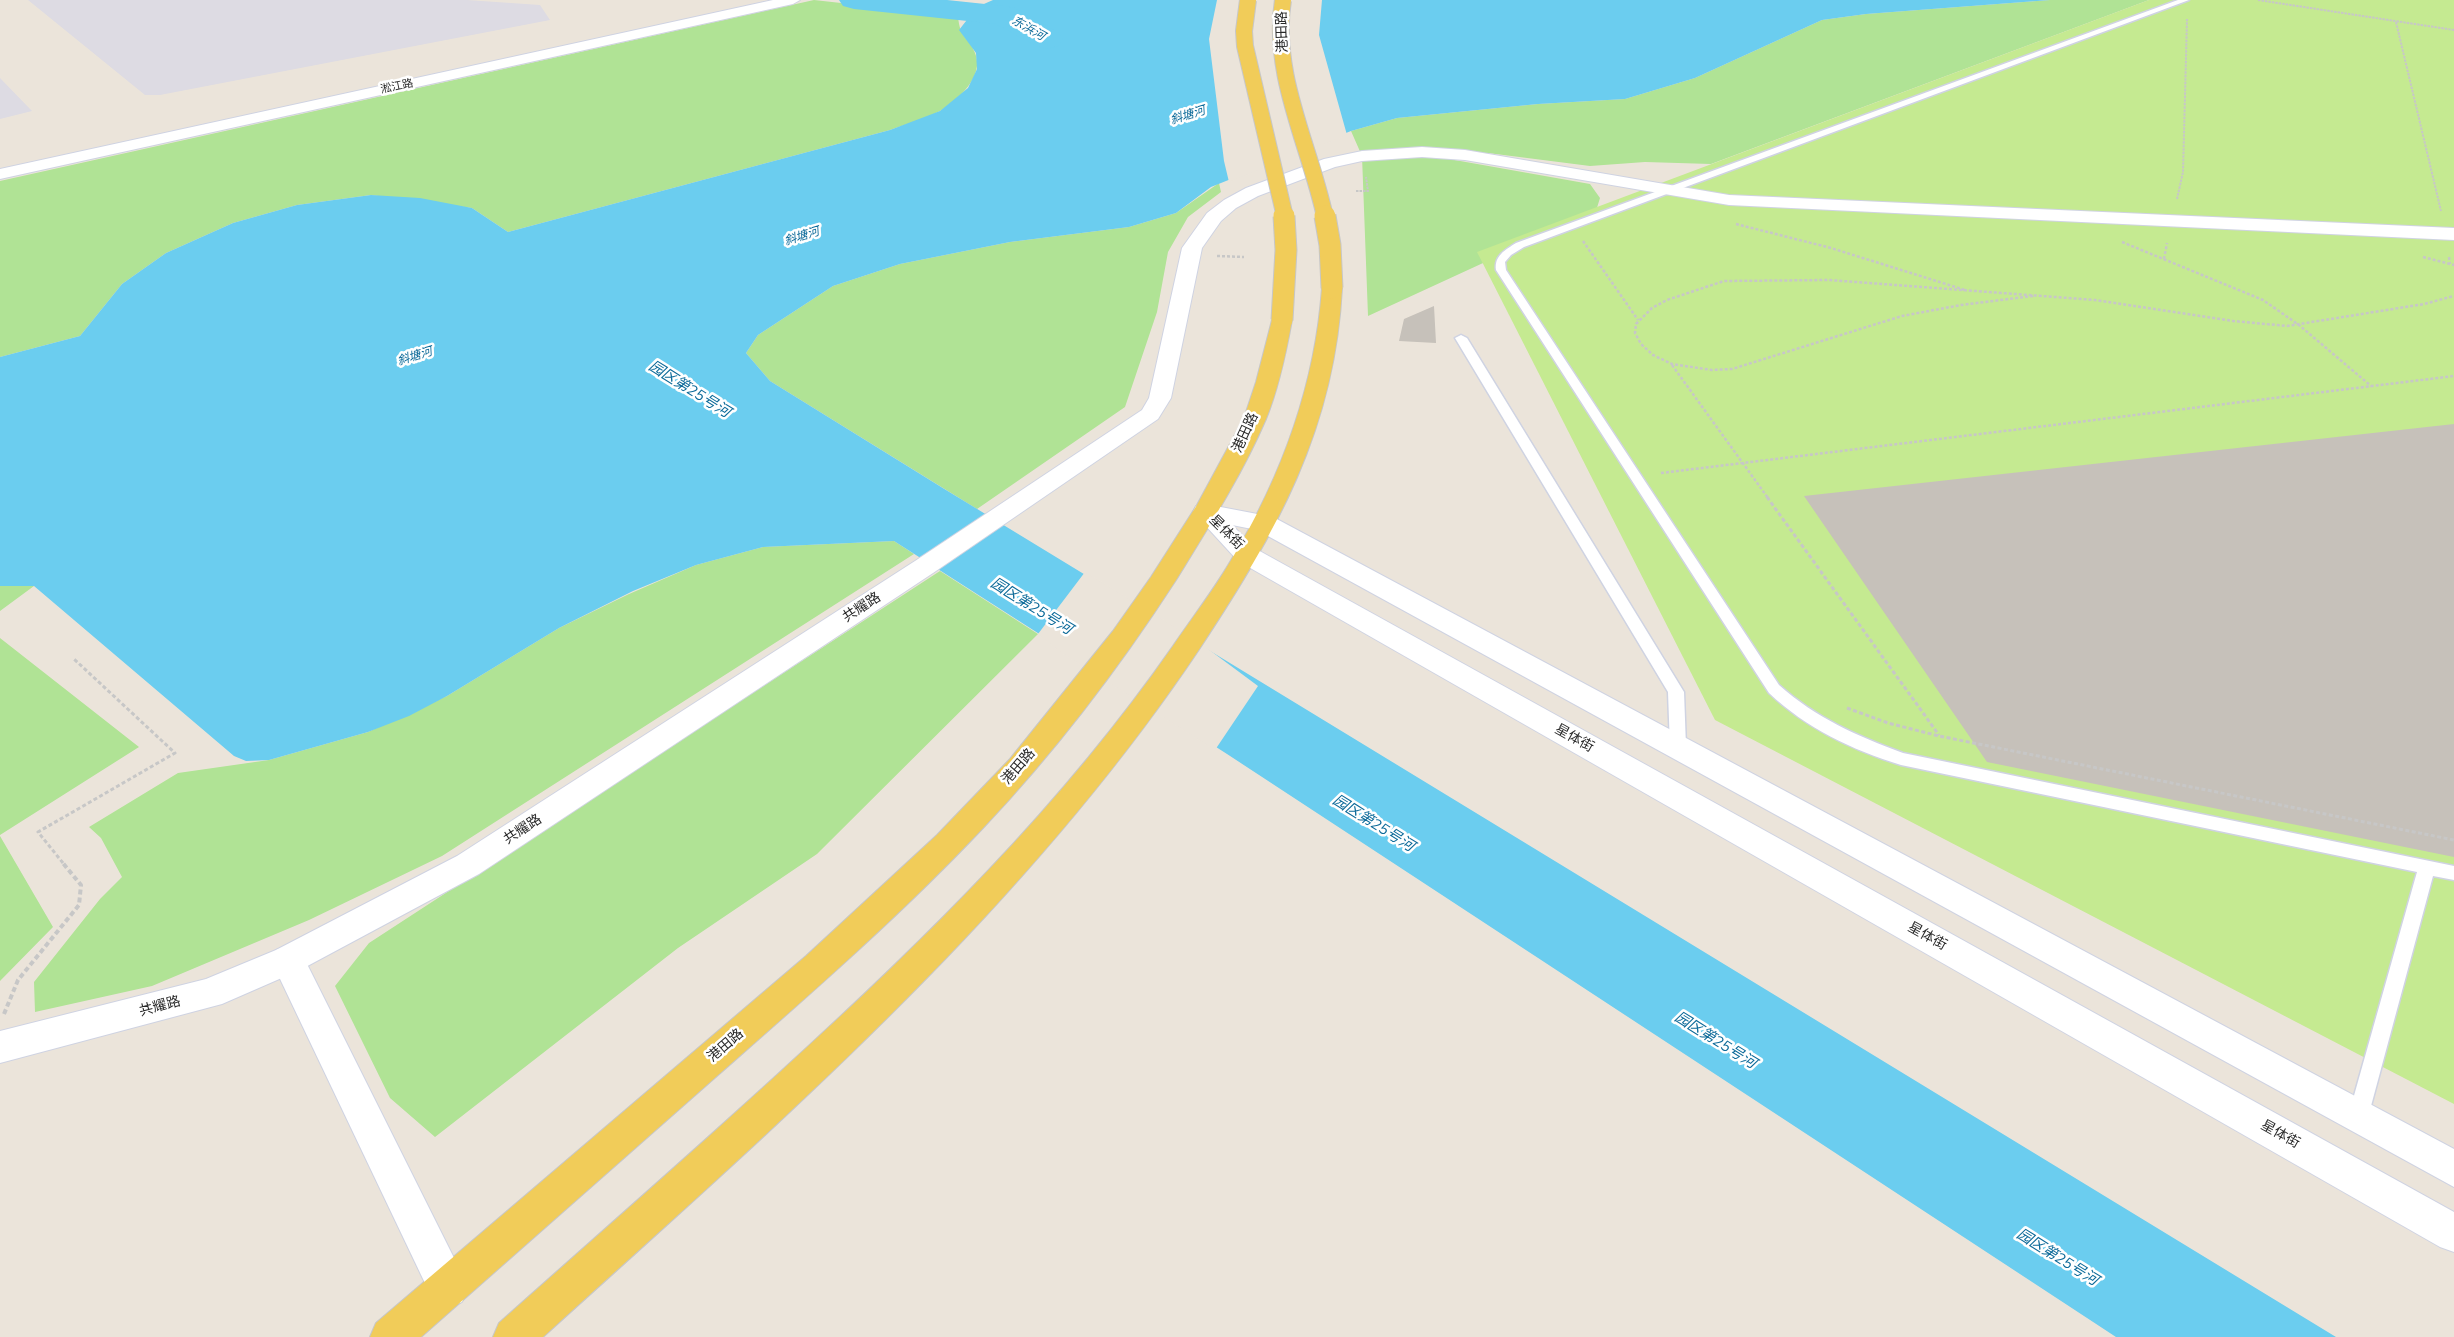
<!DOCTYPE html>
<html>
<head>
<meta charset="utf-8">
<style>
  body { margin:0 }
  canvas { display:block; background:#ebe4da }
</style>
</head>
<body>
<canvas width="2454" height="1337"></canvas>
<script>
const context = document.querySelector('canvas').getContext('2d');
context.lineJoin = 'round';
function fillPath(path, color) { context.fillStyle = color; context.fill(path, 'evenodd'); }
function trace(path, color, width, dash) { context.strokeStyle = color; context.lineWidth = width; context.lineCap = dash ? 'butt' : 'round'; context.setLineDash(dash || []); context.stroke(path); }
function label(font, color, halo, rows, align = 'center') {
  context.font = font + ' "Nunito Sans","Noto Sans SC",sans-serif'; context.lineWidth = 5; context.setLineDash([]); context.textBaseline = 'middle'; context.strokeStyle = halo; context.fillStyle = color; for (const [text, x, y, turn = 0] of rows) {
    context.save(); context.translate(x, y); context.rotate((+turn || 0) * Math.PI / 180); context.textAlign = isNaN(turn) ? turn : align; if (halo) context.strokeText(text, 0, 0); context.fillText(text, 0, 0); context.restore();
  }
}
const industrial = new Path2D(`
  M28,0H467L540,5L550,20L160,95H145Z
  M0,78L32,111L0,119Z`);
const green = new Path2D(`
  M814,0L958,16C960,40 968,35 975,53C985,76 958,100 940,111C925,119 906,124 890,130L508,232L472,208L371,195L297,205L233,223L166,253L122,284L80,336L0,357V181Z
  M2050,0H2149L1711,164L1645,162L1590,166L1488,153L1389,156H1432L1590,184L1600,198L1596,211L1368,316L1362,156L1351,131L1397,118L1538,104L1625,99L1695,78L1822,20L1866,14Z
  M1219,183L1221,192L1188,217L1168,252L1157,312L1125,407L977,509L770,381L746,353L758,335L833,286L900,264L1010,242L1129,227L1176,213Z
  M894,541L914,554L442,856L309,920L152,986L35,1012L34,982L100,899L122,877L101,838L89,827L178,773L269,760L368,732L447,696L559,628L629,594L696,565L763,547Z
  M940,571L1038,634L817,854L678,948L435,1137L390,1098L335,986L369,943Z
  M0,586H34L0,611Z
  M0,638L139,747L0,835Z
  M0,836L53,927L0,981Z`);
const pitch = new Path2D(`
  M2149,0H2454V1104L1715,720L1477,252Z`);
const water = new Path2D(`
  M993,0H2050L1866,14L1822,20L1695,78L1625,99L1538,104L1397,118L1351,131L1211,187L1176,213L1129,227L1010,242L900,264L833,286L758,335L746,353L770,381L946,490L2336,1337H2116L1227,754L894,541L763,547L696,565L633,591L559,628L447,696L409,716L368,732L269,760L246,761L234,756L34,586H0V357L80,336L122,284L166,253L233,223L297,205L371,195L420,198L472,208L508,232L890,130L940,111L968,88L977,69L976,53L959,30L977,7Z`);
const pier = new Path2D(`
  M1217,0H1322L1319,35L1347,135L1229,182L1224,161L1209,39Z
  M1085,572L1196,640L1258,686L1215,750L1059,651L1038,634Z`);
const river = new Path2D(`
  M839,0H947L1004,6L1015,8L1058,32L1063,39L1058,46L1047,49L1036,46L996,24L854,9L843,6Z`);
const building = new Path2D(`
  M1434,306L1436,343L1399,341L1404,319Z
  M2454,424V857L1987,762L1804,496Z`);
const pathFar3 = new Path2D(`
  M2258,0L2454,30
  M2396,22L2441,211
  M1356,191H1368L1366,177
  M2177,199L2183,172L2187,19`);
const pathFar2 = new Path2D(`
  M1736,224L1831,248L1965,290
  M1583,241L1638,320
  M2122,242L2263,300L2299,325L2371,386
  M1217,256L1244,257
  M2423,257L2454,265
  M2449,257L2450,264
  M2164,259L2167,243
  M2033,296L1961,305L1902,316L1732,369L1712,370L1672,364L1653,355L1641,344L1635,333L1636,324L1652,308L1667,300L1724,281L1829,280L2095,300L2233,321L2287,326L2424,304L2454,296
  M1672,365L1768,498
  M1661,473L2454,376`);
const pathFar1 = new Path2D(`
  M1767,497L1939,735
  M1847,708L1888,723L1939,736L2454,840
  M63,863L38,832L175,753L74,659`);
const path = new Path2D(`
  M4,1014L18,980L79,905L81,885L62,862`);
const service = new Path2D(`
  M2178,0H2189L1524,247L1511,255L1505,262L1506,270L1779,685C1816,718 1857,736 1903,753L2454,866V880L2433,876L2368,1117L2365,1124L2358,1126L2351,1124L2348,1117L2417,872L1901,765C1852,750 1806,728 1769,693L1496,270C1494,256 1505,250 1516,243Z
  M1461,335L1467,338L1684,692L1686,747L1684,751L1678,753L1672,751L1670,747L1668,692L1455,338Z`);
const minor = new Path2D(`
  M288,946L300,950L462,1274L468,1288L462,1302L448,1308L434,1302L271,960L276,950Z`);
const tertiary = new Path2D(`
  M773,0H800L793,4L0,179V169Z
  M1422,147L1465,150L1729,195L2454,228V240L1729,205L1465,160L1422,157L1362,161L1335,167L1258,196L1236,208L1221,221L1202,248L1171,398L1158,419L933,573L479,874L300,970L222,1004L0,1063V1031L206,979L276,950L457,856L915,561L1142,410L1149,398L1182,248L1207,213L1224,200L1246,188L1324,159L1362,151Z
  M1205,504L1273,517L2454,1149V1187L1257,530L1232,525L1256,549L2454,1212V1252L2440,1247L1238,561L1193,512L1196,506Z`);
const primary = new Path2D(`
  M1332,282L1339,284L1342,288C1335,429 1276,533 1200,648C1023,913 778,1124 543,1337H493L499,1323C592,1240 686,1158 778,1074C922,943 1061,807 1173,646C1192,618 1213,591 1230,562C1281,478 1315,386 1322,288L1325,284Z
  M1282,314L1289,316L1292,320C1286,353 1279,387 1266,419C1242,475 1208,528 1176,580C1119,668 1055,752 983,828C900,916 809,995 718,1075C619,1162 520,1250 421,1337H370L376,1323L806,956L937,835L1010,759L1113,631L1151,577L1197,505L1244,418L1256,382L1272,320L1275,316Z`);
const primaryBridgeFar1 = new Path2D(`
  M1248,0L1244,31L1245,46L1285,217
  M1283,0C1271,74 1310,146 1325,217`);
const primaryBridge = new Path2D(`
  M1325,216L1330,245L1332,288
  M1282,320L1286,250L1284,216`);
const farStreetnames = [
  ["淞江路",397,87,-12]
];
const farWaternames = [
  ["东浜河",1028,29,30],
  ["斜塘河",1188,116,-17],
  ["斜塘河",802,237,-17],
  ["斜塘河",415,357,-17]
];
const streetNames = [
  ["港田路",1283,32,-92],
  ["港田路",1246,433,-65],
  ["星体街",1226,533,45],
  ["共耀路",862,608,-33],
  ["星体街",1574,739,29],
  ["港田路",1019,767,-49],
  ["共耀路",523,830,-33],
  ["星体街",1927,937,29],
  ["共耀路",160,1007,-15],
  ["港田路",726,1046,-41],
  ["星体街",2280,1135,29]
];
const waterNames = [
  ["园区第25号河",689,390,32],
  ["园区第25号河",1031,607,32],
  ["园区第25号河",1373,824,32],
  ["园区第25号河",1715,1041,32],
  ["园区第25号河",2057,1258,32]
];
fillPath(industrial, '#dddbe3');
fillPath(green, '#b0e395');
fillPath(pitch, '#c5ea91');
fillPath(water, '#6bcdef');
fillPath(pier, '#ebe4da');
fillPath(river, '#6bcdef');
fillPath(building, '#c6c1ba');
trace(service, '#cfd3e2', 3);
trace(minor, '#cfd3e2', 2);
trace(tertiary, '#cfd3e2', 2);
trace(primary, '#c7c7c7', 2);
trace(pathFar3, '#c7c7c7', 2, [2.5, 1]);
trace(pathFar2, '#c7c7c7', 2.5, [3, 2]);
trace(pathFar1, '#c7c7c7', 3, [4, 2.5]);
trace(path, '#c7c7c7', 4, [5, 3]);
fillPath(service, '#fff');
fillPath(minor, '#fff');
fillPath(tertiary, '#fff');
fillPath(primary, '#f1cc59');
trace(primaryBridgeFar1, '#c7c7c7', 18, []);
trace(primaryBridge, '#c7c7c7', 23, []);
trace(primaryBridgeFar1, '#f1cc59', 16);
trace(primaryBridge, '#f1cc59', 21);
label('11px', '#292929', '#fff', farStreetnames);
label('italic 12px', '#0c6a99', '#fff', farWaternames);
label('14px', '#292929', '#fff', streetNames);
label('italic 15px', '#0c6a99', '#fff', waterNames);
</script>
</body>
</html>
